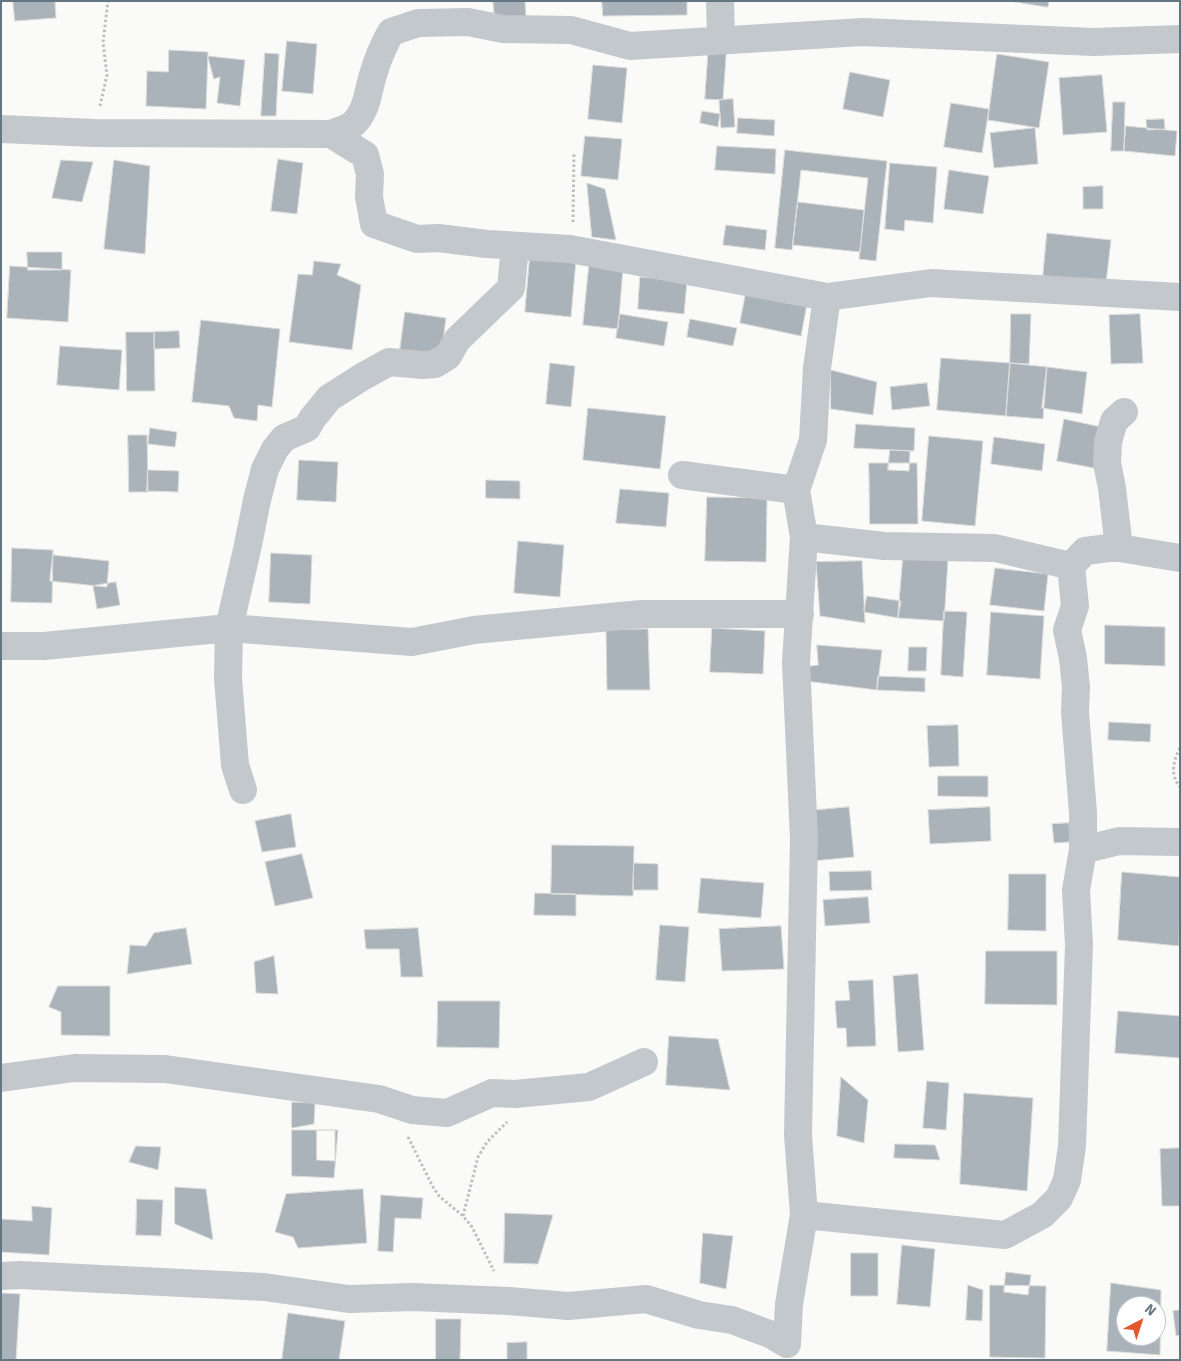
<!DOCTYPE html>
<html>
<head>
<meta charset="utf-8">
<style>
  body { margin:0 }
  #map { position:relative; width:1181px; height:1361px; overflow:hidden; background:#fafaf8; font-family:Signika,sans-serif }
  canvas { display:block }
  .frame { position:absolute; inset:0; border:2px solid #657683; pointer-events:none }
  .north { position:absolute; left:1116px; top:1296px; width:50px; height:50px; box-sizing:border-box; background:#fff; border:1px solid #c1c8cd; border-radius:50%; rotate:40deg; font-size:14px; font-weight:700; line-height:20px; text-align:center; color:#657683 }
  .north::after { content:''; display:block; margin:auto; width:18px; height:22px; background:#e4572e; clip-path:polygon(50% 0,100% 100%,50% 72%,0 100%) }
</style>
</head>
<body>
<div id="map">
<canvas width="1181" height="1361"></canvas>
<div class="frame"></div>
<div class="north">N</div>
</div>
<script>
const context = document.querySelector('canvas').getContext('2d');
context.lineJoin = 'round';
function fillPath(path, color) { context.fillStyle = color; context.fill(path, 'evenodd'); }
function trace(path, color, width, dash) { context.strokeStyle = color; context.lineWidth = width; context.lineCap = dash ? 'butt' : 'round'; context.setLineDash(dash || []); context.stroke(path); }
const building = new Path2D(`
  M13,1H55L56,18L15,21Z
  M493,1H525L526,17L495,19Z
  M602,1H687V15L603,16Z
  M1009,1H1049L1048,7Z
  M287,41L317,44L313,94L282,91Z
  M709,41L727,42L723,100L705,99Z
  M169,50L208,52L206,109L146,106L147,71L168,72Z
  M265,53L279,54L276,116H261Z
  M997,54L1049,62L1039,128L988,120Z
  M208,56L245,60L240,106L217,103L220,77L214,79Z
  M593,65L627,68L622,123L588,119Z
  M850,72L890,80L883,117L843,109Z
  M1102,75L1107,132L1063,135L1059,78Z
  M733,99L735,127L721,128L719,100Z
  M1113,102H1125L1124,151H1111Z
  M951,103L989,109L982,153L944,147Z
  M702,111L720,114L718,127L700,123Z
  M738,118L775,120L774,136L737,133Z
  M1164,119L1165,129L1147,130L1146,120Z
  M1126,126L1177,131L1175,156L1124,151Z
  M1035,128L1038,164L994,168L990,133Z
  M585,136L622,139L618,180L581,176Z
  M717,146L776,149L775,174L715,170Z
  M785,150L887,161L876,261L859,259L868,178L801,170L792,250L775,248Z
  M278,159L303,163L297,214L271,211Z
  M61,160L93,162L82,202L52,198Z
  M114,160L150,166L145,254L104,249Z
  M890,163L937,167L933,223L905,220L904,231L885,229Z
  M949,170L989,176L983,214L944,209Z
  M587,183L605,189L616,240L592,237Z
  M1103,186V209H1083V187Z
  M798,202L864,210L860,252L793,245Z
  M726,225L767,230L765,250L723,245Z
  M1047,233L1111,240L1106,283L1043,276Z
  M27,252H62V270H28Z
  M530,256L576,260L571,317L525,312Z
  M314,261L341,264L337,275L361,285L352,350L289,342L298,274L312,275Z
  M10,266L71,270L68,322L7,318Z
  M589,266L623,269L618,329L583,325Z
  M640,277L687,281L684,314L638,309Z
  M746,292L807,304L801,336L740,323Z
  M405,312L446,318L441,356L400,350Z
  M620,314L668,322L664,346L616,338Z
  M1011,314H1031L1029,364L1010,363Z
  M1140,314L1143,363L1111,364L1109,315Z
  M690,319L737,328L733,346L687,337Z
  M201,320L280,329L272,407L258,405L257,421L234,418L229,406L192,402Z
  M179,331L180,348L154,349V332Z
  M126,332H154L155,391H127Z
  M60,346L122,350L119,390L57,385Z
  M941,358L1010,363L1006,416L937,410Z
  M550,363L575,366L571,407L546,404Z
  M1010,363L1047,367L1043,419L1006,416Z
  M1047,367L1087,372L1082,414L1042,408Z
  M831,370L877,382L873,415L831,409Z
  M927,383L930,406L892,410L890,387Z
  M588,408L666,416L660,469L583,460Z
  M1064,419L1106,428L1099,469L1057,461Z
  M856,424L915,428L914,451L854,448Z
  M150,428L177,432L175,447L148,444Z
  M128,435H147L148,492H129Z
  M929,436L983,441L975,526L922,521Z
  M994,437L1045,444L1042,471L991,464Z
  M890,450L910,451L909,471L888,470Z
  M299,460L338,462L336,502L297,500Z
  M869,463H917L918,524H870Z
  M148,470L179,471L178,492L147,491Z
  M486,480L520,481V499L486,498Z
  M620,489L669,493L666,527L616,523Z
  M707,497L767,498L766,562L705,561Z
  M518,541L564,545L560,597L514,593Z
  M12,548L53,550L52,603L11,602Z
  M271,553L312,555L310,604L269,602Z
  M53,555L109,561L107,587L50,581Z
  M903,557L948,560L944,621L898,618Z
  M862,561L865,623L820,616L816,562Z
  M995,568L1048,574L1044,611L990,605Z
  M116,582L120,605L97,609L93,586Z
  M867,596L901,601L898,618L864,612Z
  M944,611L967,612L963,677L941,675Z
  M991,612L1044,616L1040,679L987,675Z
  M1105,625L1165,627V666L1105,664Z
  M712,628L765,631L763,674L710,672Z
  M648,629L650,690H607L606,630Z
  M817,645L882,650L877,690L805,681L804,667L818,665Z
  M909,647H927L926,671H908Z
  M878,676L925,678V692L877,690Z
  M1109,722L1151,724L1150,742L1108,740Z
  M958,725L959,766L929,767L927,726Z
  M938,776H988V797L938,796Z
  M849,807L854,857L812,861L807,811Z
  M990,807L991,841L930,844L928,810Z
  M291,814L296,847L262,852L255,821Z
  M1069,823L1070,842L1054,843L1052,824Z
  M552,845L634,846L633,896L551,894Z
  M302,854L313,898L275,906L265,862Z
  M634,863L658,864V890H633Z
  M871,871L872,890L830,891L829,872Z
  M1122,872L1180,877L1179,946L1118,940Z
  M1009,874H1046V931L1008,930Z
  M701,878L764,883L761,918L698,913Z
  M535,893L576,894V916L534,915Z
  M868,897L870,923L825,926L823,900Z
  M660,925L689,927L685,982L656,980Z
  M781,926L784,969L722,971L719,929Z
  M186,928L192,964L127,974L130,945L146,946L154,933Z
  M418,928L423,977H401L399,949H366L364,930Z
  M986,951H1057V1005L985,1004Z
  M274,956L278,994L256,993L254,962Z
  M918,974L924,1050L898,1052L893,976Z
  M873,980L876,1046L847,1047L846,1028H837L835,1001L850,1000L848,981Z
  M58,986H110V1036L61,1035V1012L49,1007Z
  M438,1001H500L499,1048L437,1047Z
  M1118,1011L1180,1016V1058L1115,1053Z
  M669,1036L718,1039L730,1090L666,1085Z
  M841,1077L868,1100L864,1143L837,1136Z
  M927,1081L949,1083L946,1130L923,1128Z
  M964,1093L1033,1098L1027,1191L960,1184Z
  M292,1102L315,1103L314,1124L292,1128Z
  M292,1130H338L334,1178L292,1176Z
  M317,1130H335V1161L317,1160Z
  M895,1144L935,1145L940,1160L894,1158Z
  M136,1146L161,1147L158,1170L129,1162Z
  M1180,1148V1206H1162L1160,1149Z
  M175,1187L206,1189L213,1240L175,1224Z
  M363,1189L367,1243L298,1248L293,1237L275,1232L286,1194Z
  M381,1195L423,1198L421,1219L395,1218L393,1252L378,1251Z
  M137,1199L163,1200L161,1236L136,1235Z
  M32,1206L52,1208L49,1255L1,1252V1219L32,1221Z
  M505,1213L553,1215L538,1264L504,1263Z
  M703,1233L733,1236L726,1289L700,1283Z
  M902,1245L935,1249L930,1307L897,1304Z
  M851,1253H878V1296H851Z
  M1006,1272L1031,1275L1028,1295L1004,1292Z
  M1111,1283L1161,1290L1160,1355L1107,1351ZM1126,1306H1156V1336H1126Z
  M968,1285L983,1290L982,1321L966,1320Z
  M990,1285L1046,1286L1045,1358L990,1357Z
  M1,1293L20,1294L16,1360H1Z
  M1180,1310V1335L1176,1336L1173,1311Z
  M288,1313L345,1321L339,1360H282Z
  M436,1319H461L460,1360H436Z
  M527,1342V1360H507V1343Z`);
const path = new Path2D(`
  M100,106L107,75L103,43L108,1
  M573,222L574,153
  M1180,748C1173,761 1170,775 1180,787
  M408,1137L433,1187L439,1196L463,1216L472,1227L494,1271
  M463,1216L478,1157L487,1142L507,1122`);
const minor = new Path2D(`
  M720,1L721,40
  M1,129L94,133L331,134C338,131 350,128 355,122C367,110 368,91 373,75C377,61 383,46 391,32L418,23L468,22L503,29L571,30L630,46L863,32L1094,42L1180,39
  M331,134L365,155L370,174L369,197L374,224L417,239L438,238L487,244L570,249L827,297L931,283L1180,297
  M682,475L796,490
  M804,537L884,546L995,548L1071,566L1085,551L1109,548H1119L1180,558
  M1119,548L1112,488L1107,463L1108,442L1114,421L1124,412
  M1071,566L1075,606L1067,630L1073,658L1076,687L1075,712L1083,813V850
  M1,646H44L229,628L412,642L474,630L642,614H800
  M243,790L235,765L228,678L229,628L248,545L257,500L265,469L275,449L284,438L307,428L312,419L329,398L362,377L389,362L423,365L435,364L448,356L457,340L511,288L515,246
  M1,1078L74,1068L165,1069L379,1099L412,1110L447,1113L492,1093L515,1094L589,1087L644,1062
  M804,1215L1005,1235L1042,1215L1059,1198L1067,1180L1072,1146L1079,945L1076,890L1083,850L1119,841L1180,842
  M1,1276L20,1275L264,1287L349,1299L413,1297L509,1301L568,1306L646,1299L699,1315L732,1320L772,1335L787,1344L789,1304L804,1215L798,1135L804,839L796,662L804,537L796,490L813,440L817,368L827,297`);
fillPath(building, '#aab3b9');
trace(building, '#dcdcda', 1);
trace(path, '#bbbfc2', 3, [2.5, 2.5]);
trace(minor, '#c3c8cc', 28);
</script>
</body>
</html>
